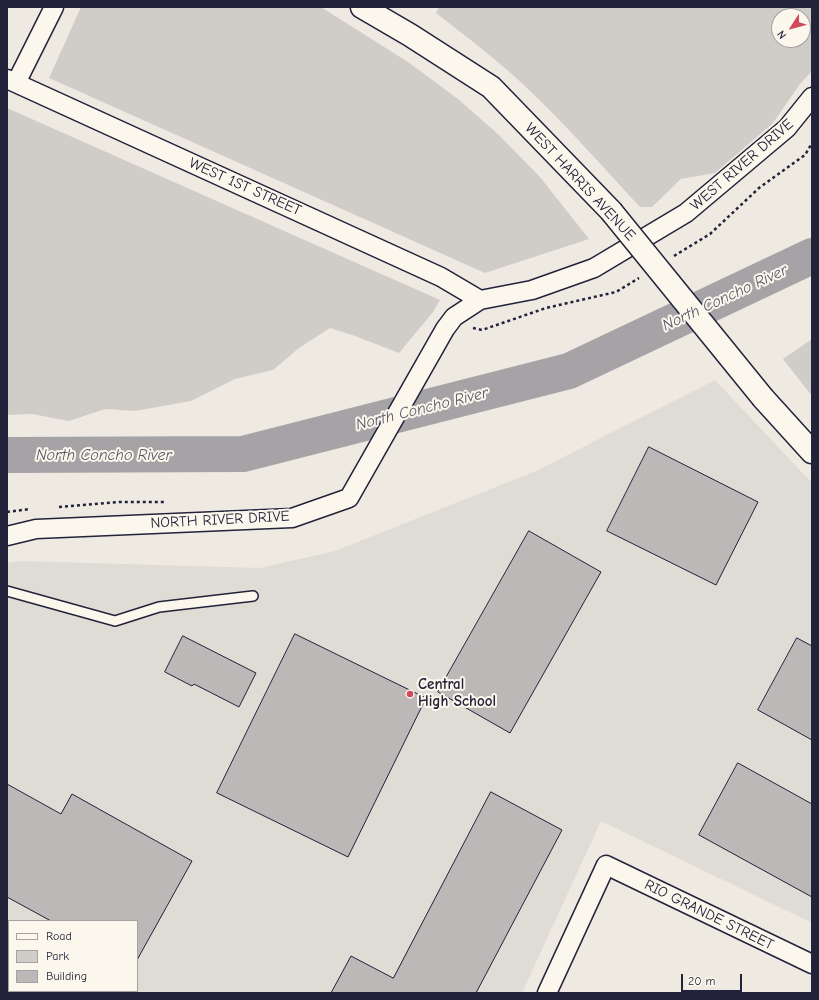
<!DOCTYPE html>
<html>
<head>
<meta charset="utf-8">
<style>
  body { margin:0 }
  #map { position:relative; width:819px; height:1000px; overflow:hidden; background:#eeeae2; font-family:"Comic Neue",sans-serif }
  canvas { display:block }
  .frame { position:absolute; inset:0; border:8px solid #22223b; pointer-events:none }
  .legend { position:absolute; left:8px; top:920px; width:130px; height:72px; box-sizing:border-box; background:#fbf7ec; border:1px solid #a4a2a5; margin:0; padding:5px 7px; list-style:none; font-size:12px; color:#22223b }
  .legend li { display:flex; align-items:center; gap:8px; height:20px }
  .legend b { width:20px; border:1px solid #a4a2a5 }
  .north { position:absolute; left:771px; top:8px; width:40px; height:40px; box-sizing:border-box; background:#fbf7ec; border:1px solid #a4a2a5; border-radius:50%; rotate:234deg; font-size:11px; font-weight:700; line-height:16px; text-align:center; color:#22223b }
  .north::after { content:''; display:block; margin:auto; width:14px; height:18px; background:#d1495b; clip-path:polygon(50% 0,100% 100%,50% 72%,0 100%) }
  .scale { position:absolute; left:681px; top:974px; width:61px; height:18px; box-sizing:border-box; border:2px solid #22223b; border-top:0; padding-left:5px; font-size:12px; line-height:14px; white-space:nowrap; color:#22223b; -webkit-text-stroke:3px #fbf7ec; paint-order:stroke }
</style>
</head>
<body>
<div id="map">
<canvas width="819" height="1000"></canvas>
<div class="frame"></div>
<ul class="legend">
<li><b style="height:5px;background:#fbf7ec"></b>Road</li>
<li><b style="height:11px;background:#d0cdc9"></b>Park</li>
<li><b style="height:11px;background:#bcb8b8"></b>Building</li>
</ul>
<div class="north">N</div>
<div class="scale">20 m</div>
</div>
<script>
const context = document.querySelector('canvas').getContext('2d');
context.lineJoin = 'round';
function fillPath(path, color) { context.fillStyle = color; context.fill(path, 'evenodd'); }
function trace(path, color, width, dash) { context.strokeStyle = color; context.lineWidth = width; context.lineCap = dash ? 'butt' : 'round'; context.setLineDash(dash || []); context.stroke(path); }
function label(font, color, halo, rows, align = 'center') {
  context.font = font + ' "Comic Neue",sans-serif'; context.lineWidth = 4; context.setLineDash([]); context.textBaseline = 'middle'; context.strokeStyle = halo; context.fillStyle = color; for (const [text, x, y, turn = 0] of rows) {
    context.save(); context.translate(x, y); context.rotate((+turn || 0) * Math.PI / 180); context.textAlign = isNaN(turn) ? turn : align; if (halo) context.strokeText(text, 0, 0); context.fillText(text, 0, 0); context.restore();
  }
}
const built = new Path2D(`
  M715,380L812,483V923L601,821L522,993H7V563L20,561L260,568L335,551L536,471ZM9,921H137V991H9Z`);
const green = new Path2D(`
  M81,7H321L408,62L458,99L499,135L540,177L589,239L485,273L49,78Z
  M439,7H812V71L800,84L773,123L715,173L681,179L652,207H640C602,166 566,125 526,87C497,60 467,37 436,13ZM779,16H803V40H779Z
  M7,108L440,300L433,312L399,353L355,336L330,328L299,348L273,370L235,379L191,401L135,411L105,409L69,421L32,414L7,415Z
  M812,339V396L783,359Z`);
const river = new Path2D(`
  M7,455L243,454L569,371L812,256`);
const building = new Path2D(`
  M649,447L758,502L716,585L607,531Z
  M529,531L601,572L510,733L438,692Z
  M295,634L426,698L348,857L217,793Z
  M183,636L256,673L239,707L194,684L192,686L165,672Z
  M797,638L812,646V740L758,710Z
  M738,763L812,804V897L699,835Z
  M7,784L61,814L72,794L192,861L137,960V921H51L7,897Z
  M491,792L562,830L476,993H331L351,956L393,978Z
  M7,945L9,946V991H79L77,993H7Z`);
const path = new Path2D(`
  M674,256L710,234L759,188L805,155L812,143
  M473,328L482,330L546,308L616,292L639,278
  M59,507L119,502H166
  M7,512L30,509`);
const service = new Path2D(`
  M7,591L115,621L159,607L253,596`);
const minor = new Path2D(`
  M7,79L441,277L480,300
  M16,83L54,7
  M7,536L36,529L292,518L349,498L445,329L454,317L480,300L532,290L594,268L686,213L787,128L812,97
  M547,993L606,865L812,964`);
const tertiary = new Path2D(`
  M362,7L410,35L491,87L611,211
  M763,398L812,452`);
const tertiaryBridge = new Path2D(`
  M611,211L763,398`);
const markers = [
  [410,694,4,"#d1495b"]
];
const streetNames = [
  ["WEST RIVER DRIVE",742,165,-41],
  ["WEST HARRIS AVENUE",580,182,47],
  ["WEST 1ST STREET",245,187,24],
  ["NORTH RIVER DRIVE",220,520,-3],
  ["RIO GRANDE STREET",709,915,26]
];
const poiNames = [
  ["Central",418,685],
  ["High School",418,702]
];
const waterNames = [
  ["North Concho River",725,298,-25],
  ["North Concho River",422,409,-14],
  ["North Concho River",104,455]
];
fillPath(built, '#dfdbd5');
fillPath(green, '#d0cdc9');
trace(river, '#a6a3a7', 36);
fillPath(building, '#bcb8b8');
trace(building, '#22223b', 1);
trace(service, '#22223b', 12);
trace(minor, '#22223b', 21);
trace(tertiary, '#22223b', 25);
trace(path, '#22223b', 2.5, [3, 3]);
trace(service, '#fbf7ec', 9);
trace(minor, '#fbf7ec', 18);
trace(tertiary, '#fbf7ec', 22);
trace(tertiaryBridge, '#22223b', 25, []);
trace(tertiaryBridge, '#fbf7ec', 22);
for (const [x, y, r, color] of markers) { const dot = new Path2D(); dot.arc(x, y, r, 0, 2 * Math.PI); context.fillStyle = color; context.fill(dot); trace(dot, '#fbf7ec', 1.5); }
label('15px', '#22223b', '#fbf7ec', streetNames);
label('bold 15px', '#22223b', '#fbf7ec', poiNames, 'left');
label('italic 16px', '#575666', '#fbf7ec', waterNames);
</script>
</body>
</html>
